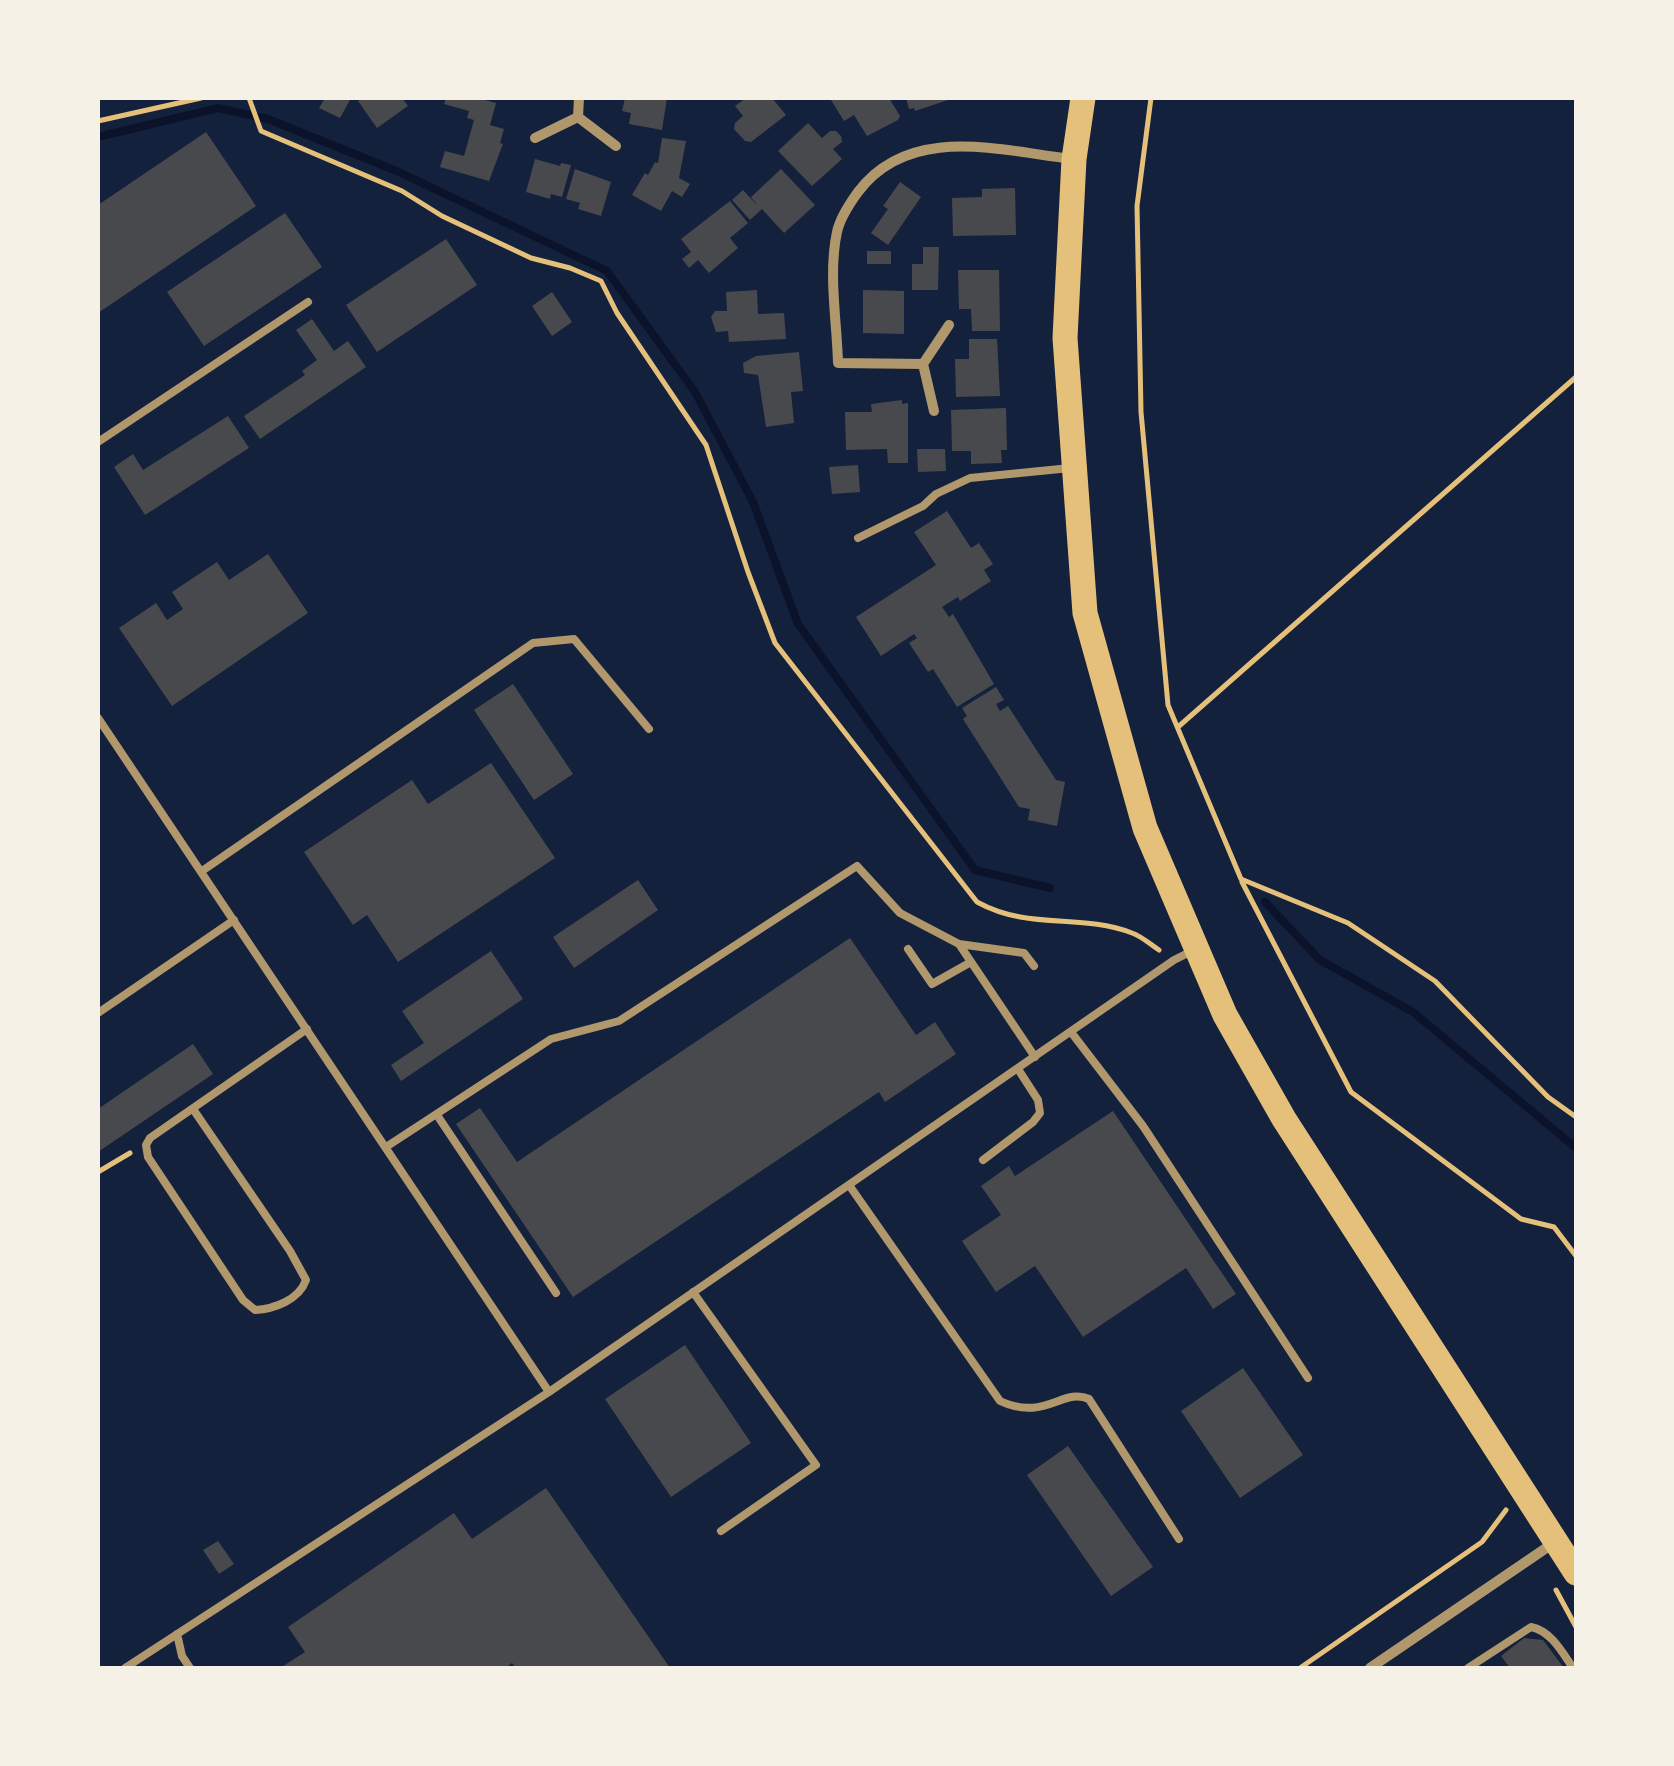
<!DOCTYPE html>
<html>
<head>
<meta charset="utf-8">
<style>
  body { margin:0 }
  #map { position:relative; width:1674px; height:1766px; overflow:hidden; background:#14213d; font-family:"Work Sans",sans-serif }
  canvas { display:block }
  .frame { position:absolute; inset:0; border:100px solid #f6f1e7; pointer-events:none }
</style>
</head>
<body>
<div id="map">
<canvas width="1674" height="1766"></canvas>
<div class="frame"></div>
</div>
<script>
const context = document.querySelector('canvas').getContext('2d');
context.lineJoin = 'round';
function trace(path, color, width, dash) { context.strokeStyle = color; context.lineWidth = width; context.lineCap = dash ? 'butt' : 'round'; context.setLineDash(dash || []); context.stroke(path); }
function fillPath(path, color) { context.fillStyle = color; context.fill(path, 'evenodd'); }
const stream = new Path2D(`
  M98,137L218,108L268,119L399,172L607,271L695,392L753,502L798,624L975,870L1050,888
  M1265,902L1320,960L1413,1012L1576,1148`);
const building = new Path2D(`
  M325,98H351L340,118L319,108Z
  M363,98H402L408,106L377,128L358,101Z
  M446,98H477L496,103L490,125L504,129L500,143L503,144L489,181L440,167L445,151L464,156L474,120L467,118L469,111L444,104Z
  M625,98H667L662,130L629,124L631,113L622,111Z
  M746,98H772L786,115L751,142L745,141L734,129L735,123L743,116L735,106Z
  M835,98H889L900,116L898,120L867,136L854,115L844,121L831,100Z
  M906,98H951V99L915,111L914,108L909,109Z
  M808,123L822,138L830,131H836L841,136L842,142L833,149L842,159L812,186L778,151Z
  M206,132L256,206L98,313V205Z
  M662,138L686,141L679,178L690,184L682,197L672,191L661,211L632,195L645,173L648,175L655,162L658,163Z
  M535,159L560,166L561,163L571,165L562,197L551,194L550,199L526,192Z
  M575,169L611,182L601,216L578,209L580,203L566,199Z
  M781,169L815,205L784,233L762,209L750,220L732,200L743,190L758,206L751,197Z
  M900,182L921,197L888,245L871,233L888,209L883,206Z
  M1015,188L1016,235L953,236L952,198L982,197V189Z
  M730,201L748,223L730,238L738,248L709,273L698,260L689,268L682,259L691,252L681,239Z
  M285,213L322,267L204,346L167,292Z
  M446,239L477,285L377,352L346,305Z
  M923,247H939L938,290H912V264H923Z
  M867,251H891V264H867Z
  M958,270H999L1000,331H972L971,309H959Z
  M757,290L758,314L784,313L786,339L729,342L728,331L716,332L711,317L715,311H727L726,292Z
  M863,290L904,291V334L863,333Z
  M552,292L572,322L552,336L532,306Z
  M312,319L334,351L348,341L366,367L260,439L244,416L305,375L302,371L317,360L296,330Z
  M969,339H997L1000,396L956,397L955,359H969Z
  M799,352L803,391L791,392L794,423L766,427L758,375L744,373L743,363L756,356Z
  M902,400V404L908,403V463H888L887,449L846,450L845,412H872L871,404Z
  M1006,408L1007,450H1001L1002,463L971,464V451H952L951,410Z
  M228,416L249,448L145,515L114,467L133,454L143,470Z
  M917,449H945L946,471L918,472Z
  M858,465L860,492L832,494L829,467Z
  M947,511L971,548L979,543L993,564L984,570L991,581L960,601L958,597L942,607L949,617L953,614L994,684L957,707L933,669L928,672L909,643L917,638L914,634L881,656L856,617L936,565L914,532Z
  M268,554L308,613L172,706L119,628L156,603L167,620L183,609L172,592L217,562L229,580Z
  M513,684L573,774L534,800L474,710Z
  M996,687L1004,700L996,704L1000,711L1008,706L1056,780L1065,782L1057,826L1028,820L1030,809L1019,807L963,719L967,716L962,708Z
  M491,763L555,858L398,962L367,915L353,925L304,852L412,780L428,804Z
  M638,880L658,910L574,968L553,937Z
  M850,938L916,1035L935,1022L956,1054L885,1102L879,1092L573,1297L456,1124L480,1108L517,1162Z
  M491,951L523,999L401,1081L391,1065L424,1043L402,1011Z
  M193,1044L213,1074L98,1152V1109Z
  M1113,1111L1236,1294L1213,1309L1186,1268L1083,1337L1035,1266L996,1292L962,1241L1001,1215L981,1186L1009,1166L1015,1176Z
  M685,1345L751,1443L671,1497L605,1399Z
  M1243,1368L1303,1455L1240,1498L1181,1411Z
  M1068,1446L1153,1567L1111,1596L1027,1475Z
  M546,1488L670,1668H516L512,1663L505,1668H280L305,1652L288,1627L454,1513L472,1539Z
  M218,1541L234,1564L219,1574L203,1550Z
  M1524,1638L1543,1640L1564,1668H1510L1501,1656Z`);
const path = new Path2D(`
  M249,98L261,131L402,191L442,216L531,258L570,268L601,281L617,313L706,445L748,572L775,643L977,902C1030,931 1079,913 1132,933C1141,936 1150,944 1159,950
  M1151,98L1137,206L1141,412L1168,705L1241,879L1348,923L1435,981L1548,1097L1576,1117
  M98,121L201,98
  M1178,727L1576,377
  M1242,882L1351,1092L1521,1219L1554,1227L1576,1256
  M98,1172L130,1153
  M1556,1590L1576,1627
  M1300,1668L1482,1542L1506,1510`);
const service = new Path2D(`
  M98,442L308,302
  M858,538L923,506L936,494L970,478L1070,468
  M98,718L549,1392
  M202,871L533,643L574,639L649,729
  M959,944L1024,953L1034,966
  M908,949L932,984L971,962
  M98,1013L234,920
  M1071,1032L1143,1126L1308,1378
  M193,1109L290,1251L306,1280C299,1300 274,1309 255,1310L243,1300L148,1157L146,1145L150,1138L307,1029
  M437,1115L556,1293
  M386,1147L551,1039L619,1021L857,866L900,913L959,944L1035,1057
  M983,1160L1033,1122L1040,1113L1038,1100L1018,1069
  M849,1185L1000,1401C1045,1422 1063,1387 1089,1399L1179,1539
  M693,1292L816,1465L721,1531
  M177,1634L182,1656L190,1668
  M125,1668L549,1392L1174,960L1192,951
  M1468,1668L1531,1627C1551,1631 1562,1652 1573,1668`);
const minor = new Path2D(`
  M578,117L579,98
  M535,138L578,117L616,146
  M923,364L838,363C837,322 828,273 837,232C840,218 850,203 858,192C910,123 1000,151 1073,159
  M934,411L923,364L949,325
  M1370,1668L1555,1542`);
const primary = new Path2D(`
  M1083,98L1074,159L1065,338L1085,613L1145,828L1225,1015L1284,1119L1576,1573`);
trace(stream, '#0b132b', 8);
fillPath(building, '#48494c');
trace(path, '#e5c07b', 5);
trace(service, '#b1986c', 8);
trace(minor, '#b1986c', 10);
trace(primary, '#e5c07b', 25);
</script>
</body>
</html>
